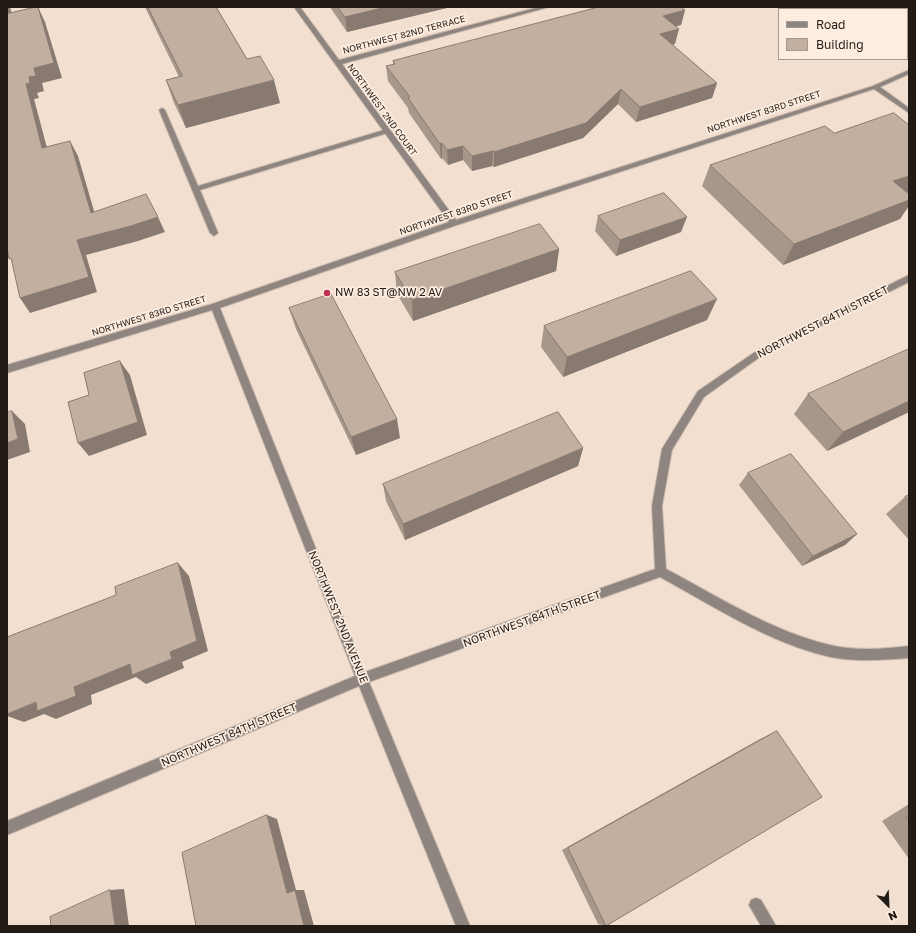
<!DOCTYPE html>
<html>
<head>
<meta charset="utf-8">
<style>
	body { margin:0 }
	#map { position:relative; width:916px; height:933px; overflow:hidden; background:#f2dfcf; font-family:"Golos Text",sans-serif }
	canvas { display:block }
	.frame { position:absolute; inset:0; border:8px solid #221b15; pointer-events:none }
	.legend { position:absolute; left:778px; top:8px; width:130px; height:52px; box-sizing:border-box; background:#fdede0; border:1px solid #a5998f; margin:0; padding:5px 7px; list-style:none; font-size:12px; color:#221b15 }
	.legend li { display:flex; align-items:center; gap:8px; height:20px }
	.legend b { width:20px; border:1px solid #a5998f }
	.north { position:absolute; left:868px; top:885px; width:40px; height:40px; -webkit-text-stroke:3px #fdede0; paint-order:stroke; rotate:156deg; font-size:11px; font-weight:700; line-height:16px; text-align:center; color:#221b15 }
	.north::after { content:''; display:block; margin:auto; width:14px; height:18px; background:#221b15; clip-path:polygon(50% 0,100% 100%,50% 72%,0 100%) }
</style>
</head>
<body>
<div id="map">
<canvas width="916" height="933"></canvas>
<div class="frame"></div>
<ul class="legend">
<li><b style="height:5px;background:#8e8580"></b>Road</li>
<li><b style="height:11px;background:#c2afa0"></b>Building</li>
</ul>
<div class="north">N</div>
</div>
<script>
const c = document.querySelector('canvas').getContext('2d');
c.lineJoin = 'round';
function strokePath(path, color, width, dash) {
  c.strokeStyle = color;
  c.lineWidth = width;
  c.lineCap = dash ? 'butt' : 'round';
  c.setLineDash(dash || []);
  c.stroke(path);
}
function paint(path, color) {
  c.fillStyle = color;
  c.fill(path, 'evenodd');
}
function label(font, color, halo, rows, align = 'center') {
  c.font = font + ' "Golos Text",sans-serif';
  c.lineWidth = 3.5;
  c.setLineDash([]);
  c.textBaseline = 'middle';
  c.strokeStyle = halo;
  c.fillStyle = color;
  for (const [text, x, y, turn = 0] of rows) {
    c.save();
    c.translate(x, y);
    c.rotate((+turn || 0) * Math.PI / 180);
    c.textAlign = isNaN(turn) ? turn : align;
    if (halo) c.strokeText(text, 0, 0);
    c.fillText(text, 0, 0);
    c.restore();
  }
}
const lane = new Path2D(`
	M162 108 165 110 198 186 384 130H387L391 132 200 190 218 233 214 236 210 233 159 110Z
	M756 898 761 900 776 926H761L749 905 751 900Z`);
const street = new Path2D(`
	M294 7H300L339 60 539 7H549L342 64 456 220 873 86 909 70V74L880 87 909 108V113L874 89 457 225 220 308 365 672 655 569 652 506 662 449 698 391 758 350 909 275V282L764 354 704 397 672 450 662 506 666 569C719 597 771 631 830 645 854 651 884 649 909 646V658C883 660 856 662 830 657 769 643 715 607 660 577L369 682 470 926H456L359 686 7 835V821L355 676 212 310 7 373V365L212 304 449 222Z`);
const wall = new Path2D(`
	M145 7H216L247 59 280 103 186 128 174 103 166 80 179 77Z
	M330 7H451L347 32Z
	M794 7H909V29H907V9H796Z
	M685 10 681 25 676 26 675 44 672 45 717 83 712 98 636 122 618 104 583 138 494 167 492 166 472 171 463 160 448 165 442 158 441 159 409 113 408 108 388 81 386 66 393 64V61Z
	M710 165 909 192 907 193 900 219 783 265 702 186Z
	M598 216 681 232 616 256 595 231Z
	M559 249 556 271 413 321 397 294 395 272Z
	M289 308 400 438 356 455 296 329Z
	M707 320 563 377 541 347 544 326Z
	M808 394 909 412 827 451 794 414Z
	M583 448 578 466 405 540 386 501 383 484Z
	M748 473 857 534 845 545 802 566 739 485Z
	M909 495V540L886 514 905 497Z
	M777 731 607 926 598 924 562 850 760 739Z
	M909 804V859L882 821Z`);
const shadedWall = new Path2D(`
	M7 7H10L16 28 8 13Z
	M38 7 45 22 62 78 42 83 44 91 37 93 39 98 34 99 51 163 42 148 26 84 34 68Z
	M386 7H451L347 32 345 17Z
	M685 10 681 25 660 30 663 16Z
	M907 17H909V29H907Z
	M679 29 675 44 656 49 660 34Z
	M274 80 280 103 186 128 178 105Z
	M717 83 712 98 636 122 640 107Z
	M621 89 618 104 583 138 494 167V152Z
	M70 141 78 156 99 228 91 213Z
	M442 143V158L441 159 440 144Z
	M463 146V160L448 165 447 150Z
	M493 151 492 166 472 171V156Z
	M909 176V192L880 203 893 181Z
	M909 200V206L900 219 783 265 794 244Z
	M158 217 165 232 138 241 86 255 97 292 30 313 20 298 77 240Z
	M687 217 681 232 616 256 620 240Z
	M559 249 556 271 413 321 412 300Z
	M717 299 707 320 563 377 567 357Z
	M120 361 130 375 147 435 89 456 78 443Z
	M909 401V412L827 451 843 432Z
	M12 411 25 424 30 452 7 460V443Z
	M397 419 400 438 356 455 351 437Z
	M583 448 578 466 405 540 403 524Z
	M857 534 845 545 802 566 813 556Z
	M178 563 189 576 208 651 182 662 184 668 146 684 136 677 91 695 92 704 56 719 44 714 24 722 7 716V714L130 664 170 652Z
	M267 815 277 819 296 890H304L314 926H304L287 893Z
	M124 889 129 926H115L110 890Z`);
const building = new Path2D(`
	M36 7H38L54 63 34 68 36 76 29 77 30 83 26 84 42 148 70 141 91 213 146 194 158 217 131 226 77 240 89 277 20 298 11 258 9 259 7 248V9L8 13Z
	M148 7H216L247 59 260 56 274 80 178 105 166 80 182 76Z
	M338 7H386L345 17Z
	M599 7H681L685 10 663 16 679 29 660 34 717 83 640 107 621 89 586 123 494 152 493 151 472 156 463 146 447 150 442 143 440 144 408 98 410 97 386 66 395 64 393 61Z
	M819 7H909V17H907V9H822Z
	M894 113 909 125V176L893 181 909 194V200L794 244 710 165 825 126 834 133Z
	M664 193 687 217 620 240 598 216Z
	M540 224 559 249 412 300 395 272Z
	M691 271 717 299 567 357 544 326Z
	M331 294 397 419 351 437 289 308Z
	M909 349V401L843 432 808 394Z
	M120 361 138 422 78 443 68 402 89 395 84 373Z
	M12 411 18 439 7 443V413Z
	M558 412 583 448 403 524 383 484Z
	M791 454 857 534 813 556 748 473Z
	M909 495V501L905 497Z
	M178 563 197 641 170 652 172 659 132 675 130 664 74 687 76 696 37 711 36 702 7 714V637L116 595 115 587Z
	M777 731 822 797 606 926 568 848Z
	M267 815 287 893 295 890 304 926H196L182 853Z
	M909 816V822L906 818Z
	M110 890 115 926H51L50 917Z`);
const markers = [
	[327,293,4,"#bf3056"]
];
const farStreetnames = [
	["NORTHWEST 82ND TERRACE",404,35,-15],
	["NORTHWEST 2ND COURT",382,110,54],
	["NORTHWEST 83RD STREET",764,112,-18],
	["NORTHWEST 83RD STREET",456,213,-19],
	["NORTHWEST 83RD STREET",149,316,-17]
];
const poiNames = [
	["NW 83 ST@NW 2 AV",335,293]
];
const streetNames = [
	["NORTHWEST 84TH STREET",823,322,-27],
	["NORTHWEST 2ND AVENUE",338,617,68],
	["NORTHWEST 84TH STREET",532,619,-20],
	["NORTHWEST 84TH STREET",229,735,-23]
];
strokePath(lane, '#cdbcae', 2);
strokePath(street, '#cdbcae', 2);
paint(lane, '#8e8580');
paint(street, '#8e8580');
paint(wall, '#a7968a');
paint(shadedWall, '#887a70');
paint(building, '#c2afa0');
strokePath(building, '#887a70', 1);
for (const [x, y, r, color] of markers) {
  const dot = new Path2D();
  dot.arc(x, y, r, 0, 2 * Math.PI);
  c.fillStyle = color;
  c.fill(dot);
  strokePath(dot, '#fdede0', 1.5);
}
label('9px', '#221b15', '#fdede0', farStreetnames);
label('11px', '#221b15', '#fdede0', poiNames, 'left');
label('11px', '#221b15', '#fdede0', streetNames);
</script>
</body>
</html>
